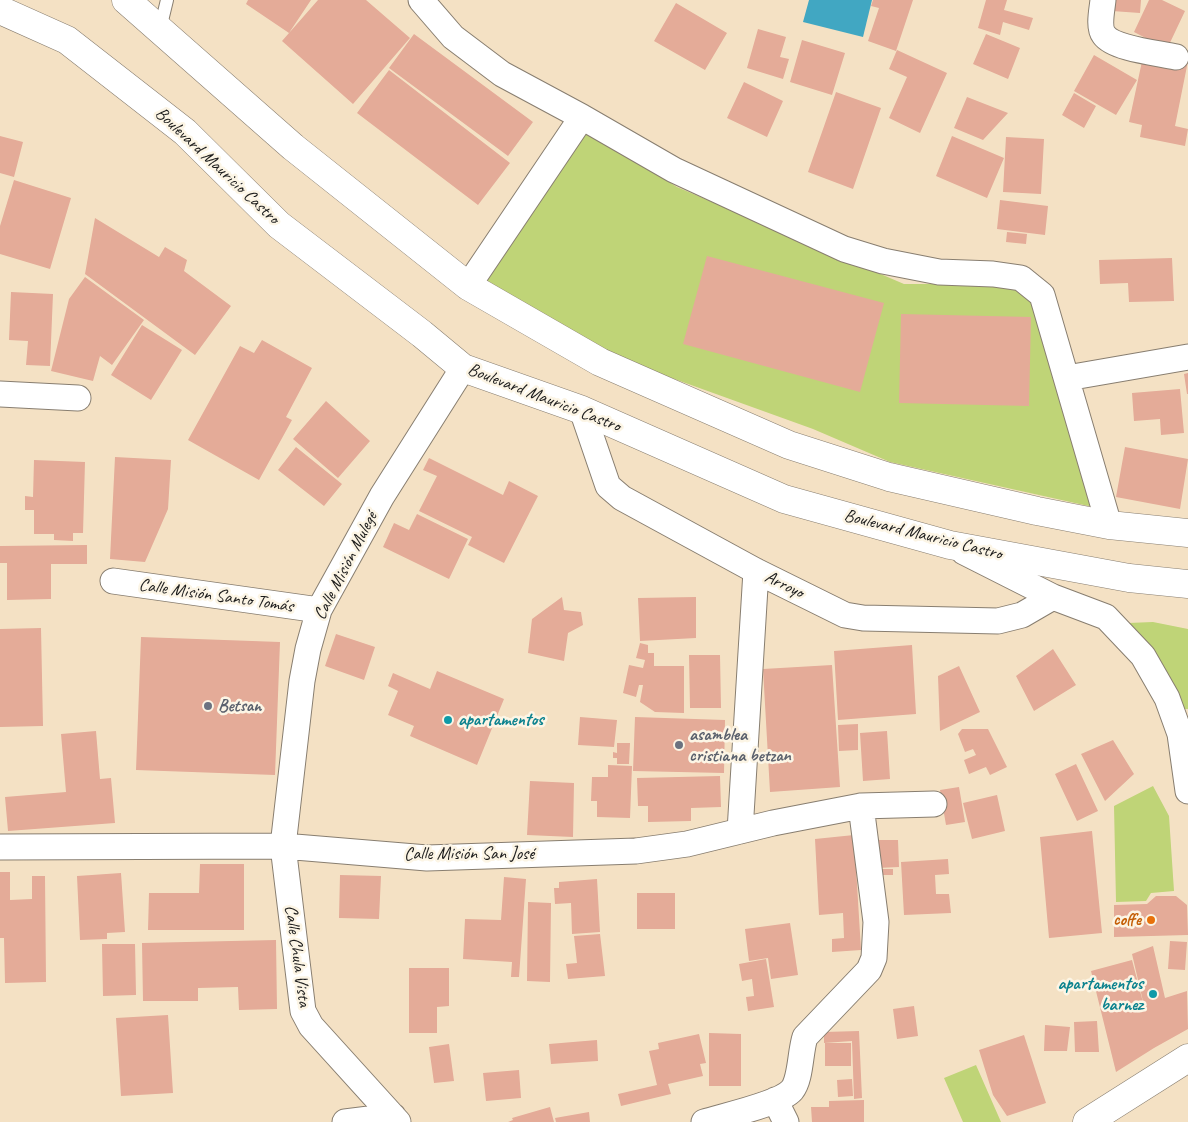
<!DOCTYPE html>
<html>
<head>
<meta charset="utf-8">
<style>
	body { margin:0 }
	canvas { display:block; background:#f4e1c4 }
</style>
</head>
<body>
<canvas width="1188" height="1122"></canvas>
<script>
const c = document.querySelector('canvas').getContext('2d');
c.lineJoin = 'round';
function paint(path, color) {
  c.fillStyle = color;
  c.fill(path, 'evenodd');
}
function strokePath(path, color, width, dash) {
  c.strokeStyle = color;
  c.lineWidth = width;
  c.lineCap = dash ? 'butt' : 'round';
  c.setLineDash(dash || []);
  c.stroke(path);
}
function label(font, color, halo, rows, align = 'center') {
  c.font = font + ' Caveat,sans-serif';
  c.lineWidth = 5;
  c.setLineDash([]);
  c.textBaseline = 'middle';
  c.strokeStyle = halo;
  c.fillStyle = color;
  for (const [text, x, y, turn = 0] of rows) {
    c.save();
    c.translate(x, y);
    c.rotate((+turn || 0) * Math.PI / 180);
    c.textAlign = isNaN(turn) ? turn : align;
    if (halo) c.strokeText(text, 0, 0);
    c.fillText(text, 0, 0);
    c.restore();
  }
}
const green = new Path2D(`
	M585 130 677 187 904 284H1017L1037 299 1093 507 890 462 813 429 630 363 477 286Z
	M1153 622 1188 629V709H1175L1128 623Z
	M1153 786 1169 816 1174 891 1151 893 1146 901 1116 902 1114 806Z
	M976 1065 1001 1122H963L944 1078Z`);
const water = new Path2D(`
	M809 0H872L863 37 803 22Z`);
const building = new Path2D(`
	M248 0H311L289 33 246 4Z
	M318 0H366L410 38 353 104 282 41Z
	M873 0H913L896 51 868 41 879 8 871 6Z
	M986 0H1007L1004 10 1033 18 1029 30 1003 22 1000 35 978 28Z
	M1112 0H1141L1140 13 1112 11Z
	M1149 0H1162L1185 11 1167 49 1134 32Z
	M676 3 727 33 705 70 654 41Z
	M758 29 786 37 780 57 789 59 783 79 747 68Z
	M414 34 533 122 508 156 389 68Z
	M986 34 1020 48 1008 79 973 64Z
	M802 40 845 53 832 95 790 82Z
	M897 50 947 73 920 133 889 118 907 77 889 69Z
	M1144 52 1188 61 1175 126 1188 129 1185 146 1140 137 1142 125 1129 122Z
	M1094 55 1137 80 1116 115 1074 91Z
	M389 70 510 163 478 205 357 113Z
	M744 82 783 101 767 137 727 118Z
	M836 92 881 108 853 189 808 172Z
	M1074 93 1096 106 1084 128 1062 115Z
	M967 97 1008 113 983 140 954 128Z
	M0 136 23 142 14 177 0 173Z
	M952 136 1004 158 987 198 936 176Z
	M1006 137 1044 139 1041 194 1003 192Z
	M14 180 71 198 50 269 0 254V226Z
	M1000 200 1048 206 1045 235 997 229Z
	M95 218 159 257 165 247 187 260 184 271 231 306 195 355 85 274Z
	M1007 232 1027 234 1026 244 1006 242Z
	M707 256 884 303 860 392 683 344Z
	M1172 258 1174 301 1129 302 1128 283 1100 284 1099 260Z
	M85 277 144 320 112 365 100 356 93 381 51 371 69 299Z
	M11 292 53 294 50 366 26 365 28 341 9 340Z
	M901 314 1031 317 1029 406 899 403Z
	M142 325 182 350 151 400 111 375Z
	M262 340 312 368 286 417 292 420 259 480 188 440 240 346 254 353Z
	M1188 373V394H1187L1184 374Z
	M1180 389 1184 433 1161 435 1160 419 1134 421 1132 393Z
	M326 401 370 441 338 478 293 439Z
	M296 447 342 484 324 506 278 470Z
	M1125 447 1188 459 1180 509 1116 497Z
	M115 457 171 460 168 509 145 562 110 559Z
	M429 458 503 495 509 481 538 496 504 563 468 545 472 537 419 511 437 476 423 470Z
	M34 460 85 462 83 533H73V541L54 540V534H34V510H25V496L33 497Z
	M417 514 468 539 449 579 383 547 394 523 409 530Z
	M87 545V564H51V599L7 600V563H0V546Z
	M562 597 564 610 581 612 583 625 568 633 564 661 528 653 532 619Z
	M696 597V638L640 641 638 598Z
	M41 628 43 726 0 727V629Z
	M336 634 375 647 364 680 325 666Z
	M141 637 280 642 275 775 136 770Z
	M640 643 648 645V653H654V666H684V713L655 712 640 702 643 685H639L636 697 623 693 629 665 643 668 645 660 636 658Z
	M912 645 916 714 838 720 834 651Z
	M1053 649 1076 685 1034 711 1016 676Z
	M689 655H720L721 708H690Z
	M832 665 840 787 770 792 763 669Z
	M959 666 980 712 940 731 938 676Z
	M437 671 504 699 477 765 410 736 414 726 388 715 398 691 388 686 393 673 430 689Z
	M580 717 617 720 614 747 578 745Z
	M635 717 725 720 724 773 633 771Z
	M858 724V750L839 751 838 725Z
	M962 729H988L1007 767 990 775 986 767 969 774 964 760 976 755 973 749 965 752 958 734Z
	M96 731 100 779 111 778 115 823 8 831 5 797 66 792 61 734Z
	M887 731 890 779 863 781 860 733Z
	M1113 740 1134 774 1105 801 1081 754Z
	M617 743H630L629 764H617V758H613V752L617 753Z
	M1076 764 1098 811 1077 821 1055 774Z
	M608 765 632 766 630 818 597 817V801H591L592 777H608Z
	M720 776 721 807 691 808V821L648 822V806H638L637 778Z
	M530 781 574 783 573 837 527 835Z
	M959 787 965 822 946 825 940 790Z
	M997 795 1005 831 972 839 963 803Z
	M1092 831 1102 933 1049 938 1040 837Z
	M854 835 861 950 832 952V939L844 938 843 913 819 915 815 839Z
	M876 840H898L899 867 877 868Z
	M948 859 949 874 935 875 936 894H949L951 913 904 915 901 862Z
	M200 864H244V930H148L149 893H199Z
	M880 869H893V875H880Z
	M0 872H10V900L32 899V876H45L46 982 5 983 4 938H0Z
	M121 873 125 932 107 933V939L80 940 77 876Z
	M340 875 381 876 379 919 339 918Z
	M504 877 526 879 519 977H511L512 962 463 959 465 919 501 920Z
	M597 879 600 932 572 934 571 903 555 904 554 888H559V882Z
	M637 893H675V929H637Z
	M1156 896H1176L1187 905 1188 935 1114 937V905L1147 904Z
	M528 902 551 903 550 982 527 981Z
	M790 923 798 975 771 979 768 958 749 961 745 929Z
	M600 934 605 976 568 979 566 964 577 963 574 936Z
	M276 940 277 1009 239 1010 238 987 198 988V1001H143L142 943Z
	M1170 941 1187 942 1185 970 1168 969Z
	M102 944H135L136 995 103 996Z
	M1153 946 1165 998 1187 991 1188 1029 1154 1048 1116 1072 1091 971 1132 960 1145 1010 1132 954Z
	M766 959 774 1007 748 1011 746 997 754 996 752 979 742 981 739 964Z
	M409 968H449V1006L437 1007V1033H409Z
	M914 1006 918 1036 897 1039 893 1009Z
	M168 1015 173 1093 121 1096 116 1018Z
	M1097 1021 1099 1052H1075L1074 1022Z
	M1045 1025 1070 1027 1067 1051H1044Z
	M859 1031 862 1098 854 1099 852 1041 824 1043V1032Z
	M709 1033 741 1034V1086H709Z
	M699 1034 706 1063 700 1064 703 1076 668 1084 671 1094 621 1106 618 1094 657 1085 649 1051 659 1049 658 1043Z
	M1024 1035 1046 1103 1007 1116 993 1095 979 1050Z
	M597 1040 598 1061 551 1064 549 1044Z
	M825 1043H851V1066H825Z
	M449 1044 454 1081 434 1083 429 1047Z
	M519 1070 521 1098 486 1101 483 1073Z
	M852 1079 853 1096 838 1097 837 1080Z
	M864 1100V1122H812L811 1107H829V1101Z
	M550 1107 554 1122H508L513 1120 512 1118Z
	M589 1112 590 1122H556L555 1118Z`);
const lane = new Path2D(`
	M160 29 167 0`);
const street = new Path2D(`
	M421 0 453 37 502 74 582 117 674 170 844 249 883 261 939 272 993 274 1021 278 1042 295 1109 525
	M1103 0C1102 10 1098 27 1104 35 1114 49 1159 53 1176 57
	M468 286 582 117
	M1067 378 1188 357
	M0 394 78 398
	M582 410 608 486 622 498 756 571 845 615 863 618 998 621 1022 615 1053 597
	M964 552 1053 597 1106 617 1143 656 1167 698 1180 734 1188 791
	M113 581 319 610
	M740 831 756 571
	M0 847 283 846 427 858 636 851 687 844 773 823 861 806 934 804
	M775 1100 786 1122
	M345 1122 393 1116
	M398 1122 311 1026 303 1011 283 846 302 681 308 649 319 610 382 496 463 368
	M704 1122C723 1116 780 1104 792 1090 801 1079 800 1052 805 1037L869 970 874 958 876 922 861 806`);
const secondary = new Path2D(`
	M1087 1122 1188 1058`);
const primary = new Path2D(`
	M126 0 293 147 468 286 600 362 789 445 889 477 1037 511 1109 525 1188 533
	M0 10 67 40 185 132 279 225 422 334 463 368 582 410 784 499 950 545 1129 578 1188 584`);
const markers = [
	[208,706,5,"#6b7280"],
	[448,720,5,"#0f9aa8"],
	[679,745,5,"#6b7280"],
	[1151,920,5,"#e8710a"],
	[1153,994,5,"#0f9aa8"]
];
const streetNames = [
	["Boulevard Mauricio Castro",217,166,43],
	["Boulevard Mauricio Castro",544,398,21],
	["Boulevard Mauricio Castro",923,535,14],
	["Calle Misión Mulegé",346,566,-63],
	["Arroyo",784,585,26],
	["Calle Misión Santo Tomás",216,596,8],
	["Calle Misión San José",469,854],
	["Calle Chula Vista",297,956,82]
];
const worshipNames = [
	["Betsan",218,706],
	["asamblea",689,735],
	["cristiana betzan",689,756]
];
const cultureNames = [
	["apartamentos",458,720],
	["apartamentos",1143,984,"right"],
	["barnez",1143,1005,"right"]
];
const foodNames = [
	["coffe",1141,920]
];
paint(green, '#bfd477');
paint(water, '#41a7c2');
paint(building, '#e4ab98');
strokePath(lane, '#887e70', 14);
strokePath(street, '#887e70', 27);
strokePath(secondary, '#887e70', 29);
strokePath(primary, '#887e70', 29);
strokePath(lane, '#fff', 12);
strokePath(street, '#fff', 25);
strokePath(secondary, '#fff', 28);
strokePath(primary, '#fff', 28);
for (const [x, y, r, color] of markers) {
  const dot = new Path2D();
  dot.arc(x, y, r, 0, 2 * Math.PI);
  c.fillStyle = color;
  c.fill(dot);
  strokePath(dot, '#fcf5e5', 2);
}
label('18px', '#1c1c1c', '#fcf5e5', streetNames);
label('bold 18px', '#5b616d', '#fcf5e5', worshipNames, 'left');
label('bold 18px', '#0d838f', '#fcf5e5', cultureNames, 'left');
label('bold 18px', '#c56008', '#fcf5e5', foodNames, 'right');
</script>
</body>
</html>
